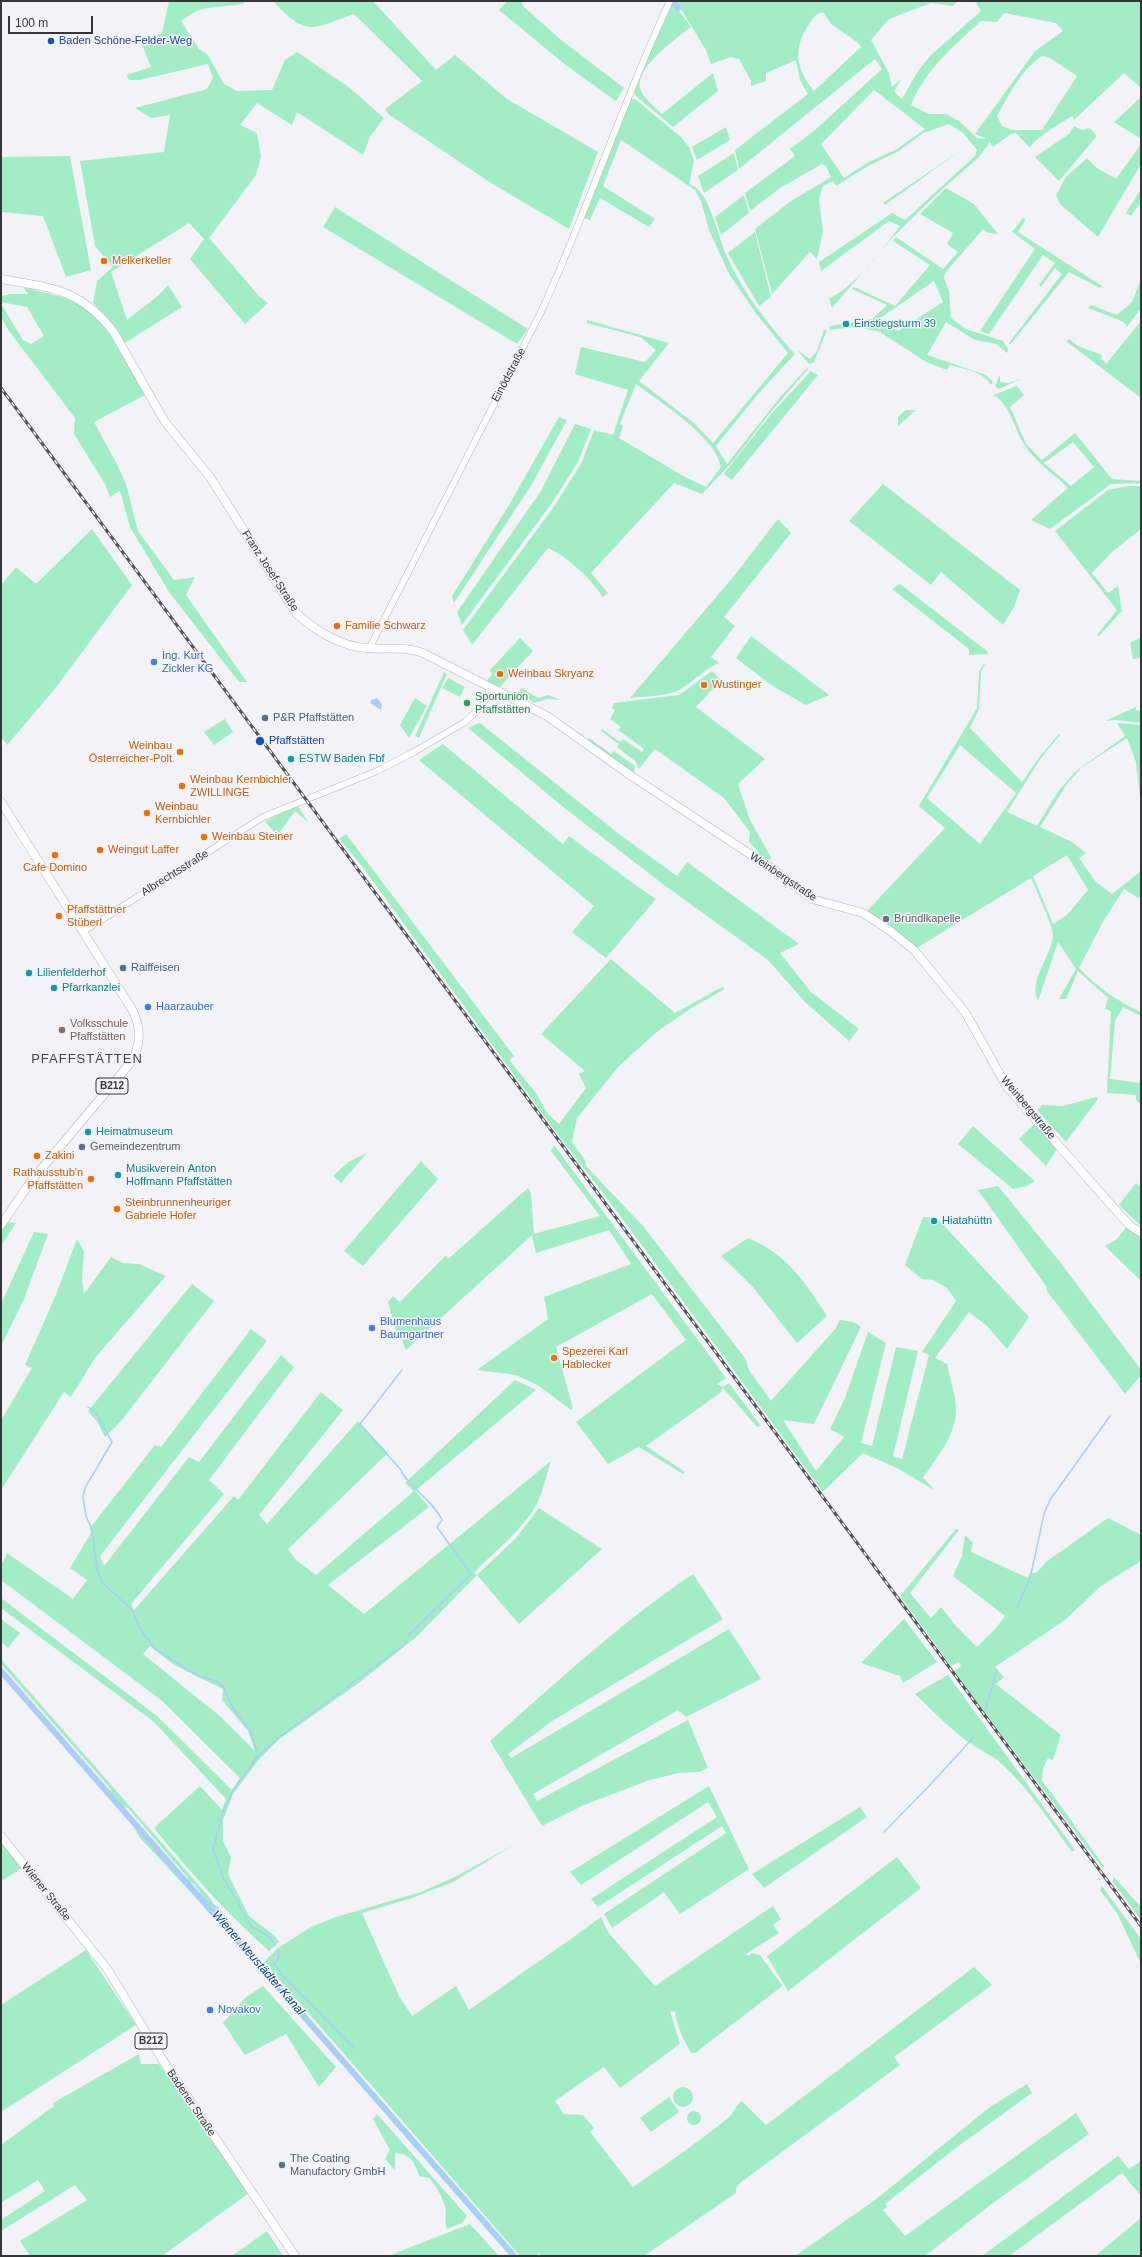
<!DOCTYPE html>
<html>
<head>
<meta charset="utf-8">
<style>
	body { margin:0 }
	#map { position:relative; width:1142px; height:2257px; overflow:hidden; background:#f2f2f7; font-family:Arial,sans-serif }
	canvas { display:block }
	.frame { position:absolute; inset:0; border:2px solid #363638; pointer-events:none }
	.scale { position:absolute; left:8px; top:16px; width:85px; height:18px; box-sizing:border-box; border:2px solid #363638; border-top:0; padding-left:5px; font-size:12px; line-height:14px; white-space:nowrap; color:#363638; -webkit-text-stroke:3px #f2f2f7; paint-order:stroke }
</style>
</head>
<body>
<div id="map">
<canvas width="1142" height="2257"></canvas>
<div class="frame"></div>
<div class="scale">100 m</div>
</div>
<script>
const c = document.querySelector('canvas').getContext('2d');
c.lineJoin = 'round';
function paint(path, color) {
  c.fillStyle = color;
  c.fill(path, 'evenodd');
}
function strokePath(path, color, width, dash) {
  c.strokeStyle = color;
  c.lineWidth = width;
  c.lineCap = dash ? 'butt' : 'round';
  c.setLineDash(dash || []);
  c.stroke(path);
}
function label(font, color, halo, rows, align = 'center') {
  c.font = font + ' Arial,sans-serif';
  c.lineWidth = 3;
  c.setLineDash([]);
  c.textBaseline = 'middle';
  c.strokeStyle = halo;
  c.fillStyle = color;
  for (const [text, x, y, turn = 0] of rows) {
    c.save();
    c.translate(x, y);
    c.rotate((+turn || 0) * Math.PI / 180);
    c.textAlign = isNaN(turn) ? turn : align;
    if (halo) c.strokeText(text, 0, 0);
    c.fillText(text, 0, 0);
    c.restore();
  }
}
const green = new Path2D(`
	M169 1H243L244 4 208 8 196 11 181 21 199 49 207 54 224 84 237 91 272 90 285 60 297 52 350 88 384 118 370 137 363 155 297 112 292 125 257 103 240 125 257 133 261 157 256 175 209 238 259 296 268 303 245 324 190 259 204 239 189 223 111 272 127 320 159 295 168 285 182 307 125 343 109 319 93 303 97 281 113 267 95 246 80 161 164 152 170 115 151 118 135 108 207 89 213 78 208 64 140 80H129L126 75 151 67 141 42 162 33Z
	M273 1H373L436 70 455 55 507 99 598 152 569 229 491 183 388 114 385 109 422 81 354 14C312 29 307 38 273 1Z
	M507 1H521L524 7 560 39 624 88 616 101 567 66 499 10Z
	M676 1H958L953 6 931 3 889 19 871 40 889 73 892 87 901 79 894 92 902 99 918 71 931 55 981 11 975 1H1141V88L1124 73 1074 120 1072 116C1063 122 1033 139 1030 148L1016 133 1011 134 993 147 990 142 978 158 937 194 894 236 832 308 829 299C858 283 880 253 900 226L889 221 821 271 819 262 892 213 905 220 975 156 977 150 963 133 949 124 923 133 899 151 868 166 836 186 833 181 823 186 819 199 823 232 817 259 810 252 772 294 755 229 791 201 831 177 826 166 822 164 780 188 750 211 745 193 795 156 790 149 815 130 882 69 875 59 739 169 735 150 808 94 800 80 796 60 766 73V81L751 86V81L739 59 731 57 711 64 706 50ZM823 12 831 24 857 42 861 47 814 91C797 70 792 50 808 26 812 19 815 14 823 12ZM1004 13 1056 23 1063 31 1035 51 975 134 987 139 977 138 959 121 946 114H929L911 105C925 70 954 46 981 21L997 22ZM1042 56 1050 58 1077 76 1042 130H1012L1002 126 997 116C1009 95 1021 70 1042 56ZM874 90 925 129 897 149 867 163 844 178 821 144Z
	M673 3 691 27C676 39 632 69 641 91 645 99 656 108 662 114L713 73 718 91 673 127 636 96 633 89Z
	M1141 97V139L1114 122Z
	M635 99 681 137 689 147 694 161 689 184C707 188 716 228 722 244 737 285 766 322 795 354L758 394 716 446 727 464 782 395 808 367V369L770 413 734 460 704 492 702 494 674 483 591 573 608 593 603 597C590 578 569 558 548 548L472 645 463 630 553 508 581 464 594 430 613 435 628 390 575 374 581 347 645 362 656 350 640 337 587 323V320L669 343 639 381 694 423 713 443 788 353 755 312 729 274 709 230 701 201 695 190 621 140 603 186 655 219 649 227 600 198 590 220 584 218 631 100ZM636 384C660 402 716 437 721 467L706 487 685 477 619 438 623 426 620 424Z
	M1074 126 1082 130 1090 128 1097 136 1059 181 1035 157 1069 134Z
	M726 127 730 140 697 160 692 147Z
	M1141 144V164L1098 237 1060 204 1056 195 1066 177 1087 158 1097 168 1116 179Z
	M960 151 885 205 883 203Z
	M734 153 738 170 704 193 698 176Z
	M70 156 91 270 66 277 43 216 1 212V157Z
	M946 188 974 204 998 234 988 233 983 229 945 273 944 278 949 291 951 318 966 329 1003 341 1008 349 1007 353 996 344 975 340 946 322 927 355 986 375 993 382 991 385C985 372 963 369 950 365L947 370 926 362 880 332 856 327 829 330 830 326 872 319 887 305 852 289 854 287 895 306 930 265 893 241 896 237 943 269 958 252 947 244 953 233 920 214ZM934 281 943 302 898 331 879 319Z
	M1141 189V202L1131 216 1126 213Z
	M744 195 749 213 721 235 715 217Z
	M335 207 528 329 517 344 323 227Z
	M1023 218 1026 219 1018 232 1102 286 1100 288 1069 272 1010 345 1009 343 1062 274 1055 268 1041 287 1039 285 1055 263 1043 255 989 334 980 331 1035 249 1012 232Z
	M755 232 771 297 759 306 728 253Z
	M1141 279V308L1127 327 1124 322 1088 308 1091 305 1117 315 1132 302Z
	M23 287C40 292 61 295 76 303 109 319 127 365 145 395L94 422 117 464 126 484 138 531 174 580 195 577 186 595 247 682H239L169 592 130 527 120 491 110 497 105 484 74 434 75 418 9 331 1 317V307H3L23 340 31 344 44 336 27 307 1 302V296L10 294H28Z
	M1141 321V398L1066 341 1069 339 1078 346 1102 355 1101 358 1106 364Z
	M824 330H827L814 362 809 364 797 350 810 359 817 351Z
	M811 371 818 375 732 480 724 474 726 471 771 414Z
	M1000 375V382L1008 383 1021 379 999 389 995 386Z
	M1017 386 1024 395 1010 407 1026 444 1042 460 1075 433 1112 479 1141 481V483L1111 484 1050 529 1031 520 1068 488C1054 474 1034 461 1024 444 1014 429 1010 403 993 395ZM1073 442 1094 467 1071 486 1044 463Z
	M906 410H916L898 426V417Z
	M559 417 567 420 532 484 454 603 452 596 509 505Z
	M575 424 591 429 578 462 554 500 462 625 457 612 541 491Z
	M883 484 1020 590 1014 607 1003 625 941 572 931 585 849 521Z
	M1128 486H1141V529L1112 552 1092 573 1108 593 1118 586 1122 611 1099 636 1097 635 1117 610 1055 531 1108 490Z
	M778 519 791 533 724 617 735 626 711 657 719 663C705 669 694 681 681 689 667 697 645 696 630 698L734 576Z
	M92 529 132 585 54 690 7 745 1 737V585L16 567 36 584Z
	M900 584 988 652 987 654 969 655V649L892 589Z
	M751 636 829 695 806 705 771 685 736 658Z
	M1141 637V658L1133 659 1130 643Z
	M520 638 533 651 500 687 487 681 492 674 490 670Z
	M984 663 985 664 981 672 979 709 970 728 1022 782 1040 756 1059 734 1060 735 1041 758 1007 812 1037 826 1057 793 1075 772 1125 736 1117 723 1141 725V807L1136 762 1127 738 1081 768 1067 784 1040 827 1072 842 1086 853 1079 858 1096 882 1112 894 1141 871V895L1138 898 1124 889 1104 920 1079 968C1097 987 1117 1001 1141 1012V1016L1123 1007 1115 1021 1110 1079 1141 1083V1105L1136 1100V1095L1107 1093 1111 1011 1105 1009 1108 998 1078 971 1066 999H1059L1076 969 1058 942 1038 1001C1028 981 1051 957 1053 936 1053 925 1036 890 1031 878L915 949 898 933 867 911 945 828 919 806 977 708 979 672ZM960 745 1016 793 980 844 927 798ZM1067 855 1088 890 1067 915 1053 924 1033 876Z
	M712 671 721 680 696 707 765 759 738 784 750 820 771 857 769 865 757 856 758 851 749 842 750 832 724 798 655 749 639 769 635 761 617 747 619 744 601 731 602 729 620 742 623 739 642 752 644 749 618 730 621 727 610 719 615 710 612 708 614 703 679 695Z
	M444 672 447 674 419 738 415 736Z
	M448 678 465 687 460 697 442 688Z
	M522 688 538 698 548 695 561 700 547 699 534 703 518 692Z
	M415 698 427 706 409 738 400 725Z
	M1136 707V710L1141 711V723L1116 720 1105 721Z
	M225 719 233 732 214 745 204 732Z
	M480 723 619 834 677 876 687 862 799 944 780 953 811 992 859 1029 849 1041 805 1002 768 960 664 885 567 810 468 728Z
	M589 738 611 754 614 751 635 766 634 772 588 742Z
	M443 744 563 844 569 836 634 884 656 899 606 958 572 932 594 906 419 760Z
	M298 806 308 822 295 811 277 836 265 821Z
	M346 834 514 1056 509 1060 536 1093 548 1114 559 1124 586 1088 579 1074 585 1071 541 1034 611 959 675 1013 722 987 725 989 693 1007 658 1031 619 1066 577 1118 572 1142 585 1160 586 1166 643 1226 745 1358 749 1370 771 1401 835 1329 840 1320 854 1322 861 1327 814 1424 783 1420 816 1471 844 1437 830 1429 845 1398 868 1332 886 1343 861 1443 872 1446 896 1347 918 1351 893 1456 902 1459 929 1355 922 1352 956 1301 947 1288 933 1280 922 1279 905 1265 923 1217 937 1218 1029 1317 1007 1349 987 1326 969 1312 935 1358 947 1364C950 1379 956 1395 956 1410 956 1436 936 1458 923 1478L933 1488 932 1489 899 1469 863 1453 823 1492 616 1210 558 1135 361 865 339 839Z
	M1096 1097 1098 1099 1066 1142 1037 1110 1042 1105 1063 1106Z
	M1034 1124 1057 1149 1046 1166 1019 1139Z
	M973 1126 1030 1177 1035 1181 1027 1186 1013 1189 958 1144Z
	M554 1145 726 1378 717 1384 723 1387 729 1383 761 1426 757 1427 723 1388 720 1393 646 1446 685 1472 683 1474 639 1447 608 1464 576 1422 686 1340 652 1294 556 1347 573 1408 571 1410 539 1386 516 1375 477 1370 548 1319 544 1297 631 1264 609 1230 536 1253 532 1235 406 1350 400 1335H397L388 1302 393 1296 400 1302 446 1255 448 1259 528 1188 531 1193 534 1234 600 1216 551 1151Z
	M367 1153 341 1183 333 1176 348 1162Z
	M421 1161 438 1179 363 1266 344 1251Z
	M1136 1183 1141 1187V1226L1119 1205Z
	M998 1186 1060 1262 1141 1370V1375L1125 1394 1047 1291 1046 1286 978 1190Z
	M7 1222 16 1223 1 1246V1231Z
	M1128 1225 1141 1237V1281L1105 1246 1116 1240Z
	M34 1232 48 1234 24 1299 1 1346V1304Z
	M748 1238C787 1254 805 1282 827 1316L797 1343 752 1286 721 1256Z
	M77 1239 84 1251 82 1279 84 1294 111 1257 123 1263 139 1264 166 1276 95 1358 71 1397 64 1392 1 1490V1420L32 1368 25 1365 55 1297Z
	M192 1284 214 1301 121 1421 105 1437 98 1423 88 1411Z
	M251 1329 267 1341 100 1556 104 1566 189 1457 199 1462 281 1355 294 1367 209 1480 224 1494 131 1604 134 1610 234 1496 238 1500 321 1392 343 1410 259 1515 267 1524 358 1421 388 1453 288 1549 296 1560 316 1575 414 1491 405 1483 515 1380 536 1390 415 1491 429 1507 328 1585 364 1614 551 1461C546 1476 543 1494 535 1507 519 1534 494 1551 474 1573L477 1575 516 1538 539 1508 602 1549 519 1624 477 1575 415 1638 360 1682 278 1740 257 1762 233 1794 223 1820V1841L231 1857 228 1874 249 1916 275 1936 279 1942 269 1951C227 1914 190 1872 154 1828L200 1786 222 1810 226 1799 154 1722 1 1608V1598L157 1716 232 1790 240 1778 161 1700 1 1580V1566L7 1553 73 1599 87 1580 70 1568 91 1533 90 1528 155 1445 161 1447ZM150 1646 174 1665 223 1689 222 1700 248 1731 255 1751 221 1717 143 1654Z
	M1108 1518 1141 1535V1561L1101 1586 1065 1620 995 1667 1004 1677 996 1684 1061 1735 1053 1760 1048 1758 1043 1769 1042 1780 1104 1866 1103 1869 954 1671 961 1666 959 1662 951 1666 900 1596 956 1529 959 1530 910 1593 931 1618 941 1607 956 1626 977 1647 996 1628 1005 1616 953 1576 962 1556 965 1535 973 1543 971 1552 1028 1578 1030 1573H1036L1046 1562Z
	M693 1574 723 1619 552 1721 508 1754 511 1758 729 1629 761 1679 686 1717 678 1710 533 1794 537 1801 688 1720 708 1768 699 1772 678 1773 647 1781 584 1805 542 1826 490 1741C556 1683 620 1623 693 1574Z
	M1 1619 20 1633 8 1648 1 1641Z
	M904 1619 937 1662 903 1683 900 1676 861 1663Z
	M1 1659 210 1898 226 1925 208 1904 194 1884 189 1882 188 1878 128 1808C118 1805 113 1798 110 1788L1 1664Z
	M948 1675 1075 1850 1072 1852C1050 1822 1030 1790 1003 1765 993 1755 979 1750 967 1741 948 1727 932 1710 915 1694Z
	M709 1786 749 1869 680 1914 664 1892 612 1928 604 1914 726 1833 722 1826 598 1907 591 1899 717 1817 708 1802 581 1885 570 1872Z
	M860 1807 867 1817 764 1888 752 1874Z
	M133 1826 200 1902 140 1838Z
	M1 1840 22 1868 1 1881Z
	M515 1844 453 1882 412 1898 362 1913 399 1996 412 2016 456 1986 469 2010 568 1941 601 1917 608 1932 655 1986 773 1906 781 1919 773 1925 779 1933 746 1954 748 1956 752 1953 760 1955 782 1985 781 1987 695 2053H691L681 2034 675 2015 676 2012 670 2011 680 2044 620 2088 604 2067 555 2101 564 2114 583 2115 594 2128 590 2132 633 2187C665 2165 697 2143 727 2119 734 2114 733 2108 742 2101L766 2125 974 1967 992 1985 894 2057 900 2065 740 2183 736 2188V2193L644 2256H540V2253L536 2256H520L264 1962 278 1948 311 1927 336 1917 421 1892 455 1877Z
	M897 1857 921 1888 788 1991 767 1956Z
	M1114 1877 1141 1907V1920L1112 1881Z
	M1102 1886 1141 1939V1964L1117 1913 1100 1890Z
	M86 1950 136 2025 1 2112V2005Z
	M263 1986 336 2067 319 2087 286 2034 245 2055 223 2023 245 1998Z
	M139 2054 141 2064H159L249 2193 162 2256H30L20 2241 87 2200 75 2185 1 2231V2220L45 2191 38 2180 1 2203V2145L54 2106 53 2103Z
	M1027 2084 1032 2093 953 2150 885 2204 887 2207 883 2210 905 2236 1076 2113 1089 2134 993 2203 925 2256H795L875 2200 990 2107Z
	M673 2097a10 10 0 1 1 20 0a10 10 0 1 1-20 0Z
	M669 2097 679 2112 651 2132 640 2118Z
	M687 2118a7 7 0 1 1 14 0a7 7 0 1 1-14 0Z
	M377 2114 467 2216 462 2223 447 2229C444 2221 447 2214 445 2206 442 2196 436 2186 429 2178L419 2176C415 2162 410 2154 395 2153V2170L385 2159 390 2150 373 2119Z
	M1118 2156 1129 2169 1141 2161V2196L1122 2173 1009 2256H982Z
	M1141 2218V2256H1095Z
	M470 2224 499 2256H388Z
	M267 2231 283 2256H232Z`);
const water = new Path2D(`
	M377 698 382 704 381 710 370 703 371 700Z`);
const stream = new Path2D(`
	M402 1370 360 1424 401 1470C406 1485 434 1501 442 1520L437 1527 471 1574 408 1636
	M88 1407 96 1413 112 1442 85 1488 83 1497 86 1516 92 1530 97 1569 102 1582 132 1610 141 1630 155 1649 198 1676 213 1680 222 1685 234 1710 250 1730 257 1751
	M1031 1574 1044 1514 1050 1500 1110 1416
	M1017 1607 1030 1578
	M985 1711 997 1670
	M884 1832 929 1786 973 1738
	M200 1898C217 1904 228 1917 232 1935
	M275 1945 270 1937 251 1926 223 1877 213 1849 223 1812 232 1792 257 1757 281 1736 400 1648 407 1641
	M278 1951 279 1958 274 1963 281 1974 354 2048`);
const canal = new Path2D(`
	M673 1 678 8
	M1 1671 514 2256`);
const minor = new Path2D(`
	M369 649 541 312C588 210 622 103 670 1
	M84 931 263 817 377 771 414 752 465 722 482 706 491 688`);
const major = new Path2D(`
	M1 279C52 288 78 288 113 331L165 422 210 477 296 613C314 630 342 647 367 648 386 650 404 646 423 653L547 716 633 777 774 870 812 899 863 913 889 930 914 950 965 1012 1007 1087 1129 1225 1141 1233
	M1 802 133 1011C141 1029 141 1044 132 1061L32 1180 1 1225
	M1 1836 108 1970 162 2059 295 2256`);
const rail = new Path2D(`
	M1 388 1141 1926`);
const markers = [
	[51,41,4,"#1a4fb4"],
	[104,261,4,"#e8710a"],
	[846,324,4,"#0f9aa8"],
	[337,626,4,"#e8710a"],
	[154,662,4,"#3f7fe0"],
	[500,674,4,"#e8710a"],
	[704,685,4,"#e8710a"],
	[467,703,4,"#2e9e5b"],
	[265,718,4,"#5c6f8a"],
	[260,741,5,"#1a4fb4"],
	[180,752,4,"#e8710a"],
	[291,759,4,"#0f9aa8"],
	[182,786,4,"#e8710a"],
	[147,813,4,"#e8710a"],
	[204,837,4,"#e8710a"],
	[100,850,4,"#e8710a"],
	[55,855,4,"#e8710a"],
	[59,916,4,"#e8710a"],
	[886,919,4,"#6b7280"],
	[123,968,4,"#5c6f8a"],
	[29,973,4,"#0f9aa8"],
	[54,988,4,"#0f9aa8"],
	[148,1007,4,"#3f7fe0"],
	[62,1030,4,"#8d6e63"],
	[88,1132,4,"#0f9aa8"],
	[82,1147,4,"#5c6f8a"],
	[37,1156,4,"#e8710a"],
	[118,1175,4,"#0f9aa8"],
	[91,1179,4,"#e8710a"],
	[117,1209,4,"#e8710a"],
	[934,1221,4,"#0f9aa8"],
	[372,1328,4,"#3f7fe0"],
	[554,1358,4,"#e8710a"],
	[210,2010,4,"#3f7fe0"],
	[282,2165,4,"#5c6f8a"]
];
const shields = [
	[112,1086,32],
	[151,2041,32]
];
const shieldNames = [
	["B212",112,1086],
	["B212",151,2041]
];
const transitNames = [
	["Baden Schöne-Felder-Weg",59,41],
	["Pfaffstätten",269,741]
];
const foodNames = [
	["Melkerkeller",112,261],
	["Familie Schwarz",345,626],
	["Weinbau Skryanz",508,674],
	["Wustinger",712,685],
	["Weinbau",172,746,"right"],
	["Österreicher-Polt",172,759,"right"],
	["Weinbau Kernbichler",190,780],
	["ZWILLINGE",190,793],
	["Weinbau",155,807],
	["Kernbichler",155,820],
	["Weinbau Steiner",212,837],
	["Weingut Laffer",108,850],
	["Cafe Domino",55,868,"center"],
	["Pfaffstättner",67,910],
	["Stüberl",67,923],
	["Zakini",45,1156],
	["Rathausstub'n",83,1173,"right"],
	["Pfaffstätten",83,1186,"right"],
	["Steinbrunnenheuriger",125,1203],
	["Gabriele Hofer",125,1216],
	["Spezerei Karl",562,1352],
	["Hablecker",562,1365]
];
const cultureNames = [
	["Einstiegsturm 39",854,324],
	["ESTW Baden Fbf",299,759],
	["Lilienfelderhof",37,973],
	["Pfarrkanzlei",62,988],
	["Heimatmuseum",96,1132],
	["Musikverein Anton",126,1169],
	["Hoffmann Pfaffstätten",126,1182],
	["Hiatahüttn",942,1221]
];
const streetNames = [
	["Einödstraße",509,375,-62],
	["Franz Josef-Straße",270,571,57],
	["Albrechtsstraße",175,873,-32],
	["Weinbergstraße",783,877,34],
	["Weinbergstraße",1028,1108,50],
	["Wiener Straße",46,1892,51],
	["Badener Straße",191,2103,56]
];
const shopNames = [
	["Ing. Kurt",162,656],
	["Zickler KG",162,669],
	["Haarzauber",156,1007],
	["Blumenhaus",380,1322],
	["Baumgartner",380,1335],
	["Novakov",218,2010]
];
const leisureNames = [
	["Sportunion",475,697],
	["Pfaffstätten",475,710]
];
const serviceNames = [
	["P&R Pfaffstätten",273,718],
	["Raiffeisen",131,968],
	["Gemeindezentrum",90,1147],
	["The Coating",290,2159],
	["Manufactory GmbH",290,2172]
];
const worshipNames = [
	["Bründlkapelle",894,919]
];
const educationNames = [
	["Volksschule",70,1024],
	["Pfaffstätten",70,1037]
];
const waterNames = [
	["Wiener Neustädter Kanal",258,1963,49]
];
const quarterNames = [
	["PFAFFSTÄTTEN",87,1059]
];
paint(green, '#a2edc6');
paint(water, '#abcef4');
strokePath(stream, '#abcef4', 1.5);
strokePath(canal, '#abcef4', 6);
strokePath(minor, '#b4b4b9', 7);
strokePath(major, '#b4b4b9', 9);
strokePath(minor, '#fff', 6);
strokePath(major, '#fff', 8);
strokePath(rail, '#545456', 3);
strokePath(rail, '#f2f2f7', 1.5, [4.5]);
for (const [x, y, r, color] of markers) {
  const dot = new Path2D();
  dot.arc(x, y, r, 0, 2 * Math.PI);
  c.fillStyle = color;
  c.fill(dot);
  strokePath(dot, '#f2f2f7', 1.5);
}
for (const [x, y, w] of shields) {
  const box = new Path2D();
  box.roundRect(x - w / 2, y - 8, w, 16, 3);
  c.fillStyle = '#f2f2f7';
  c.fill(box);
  strokePath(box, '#363638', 1);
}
label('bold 10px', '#363638', null, shieldNames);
label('11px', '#164399', '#f2f2f7', transitNames, 'left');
label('11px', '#c56008', '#f2f2f7', foodNames, 'left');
label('11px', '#0d838f', '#f2f2f7', cultureNames, 'left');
label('11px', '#363638', '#f2f2f7', streetNames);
label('11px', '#366cbe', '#f2f2f7', shopNames, 'left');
label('11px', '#27864d', '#f2f2f7', leisureNames, 'left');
label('11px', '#4e5e75', '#f2f2f7', serviceNames, 'left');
label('11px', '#5b616d', '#f2f2f7', worshipNames, 'left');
label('11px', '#785e54', '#f2f2f7', educationNames, 'left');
label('italic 12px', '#004379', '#f2f2f7', waterNames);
c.letterSpacing = '1px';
label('13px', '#444449', '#f2f2f7', quarterNames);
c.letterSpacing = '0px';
</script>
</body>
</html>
